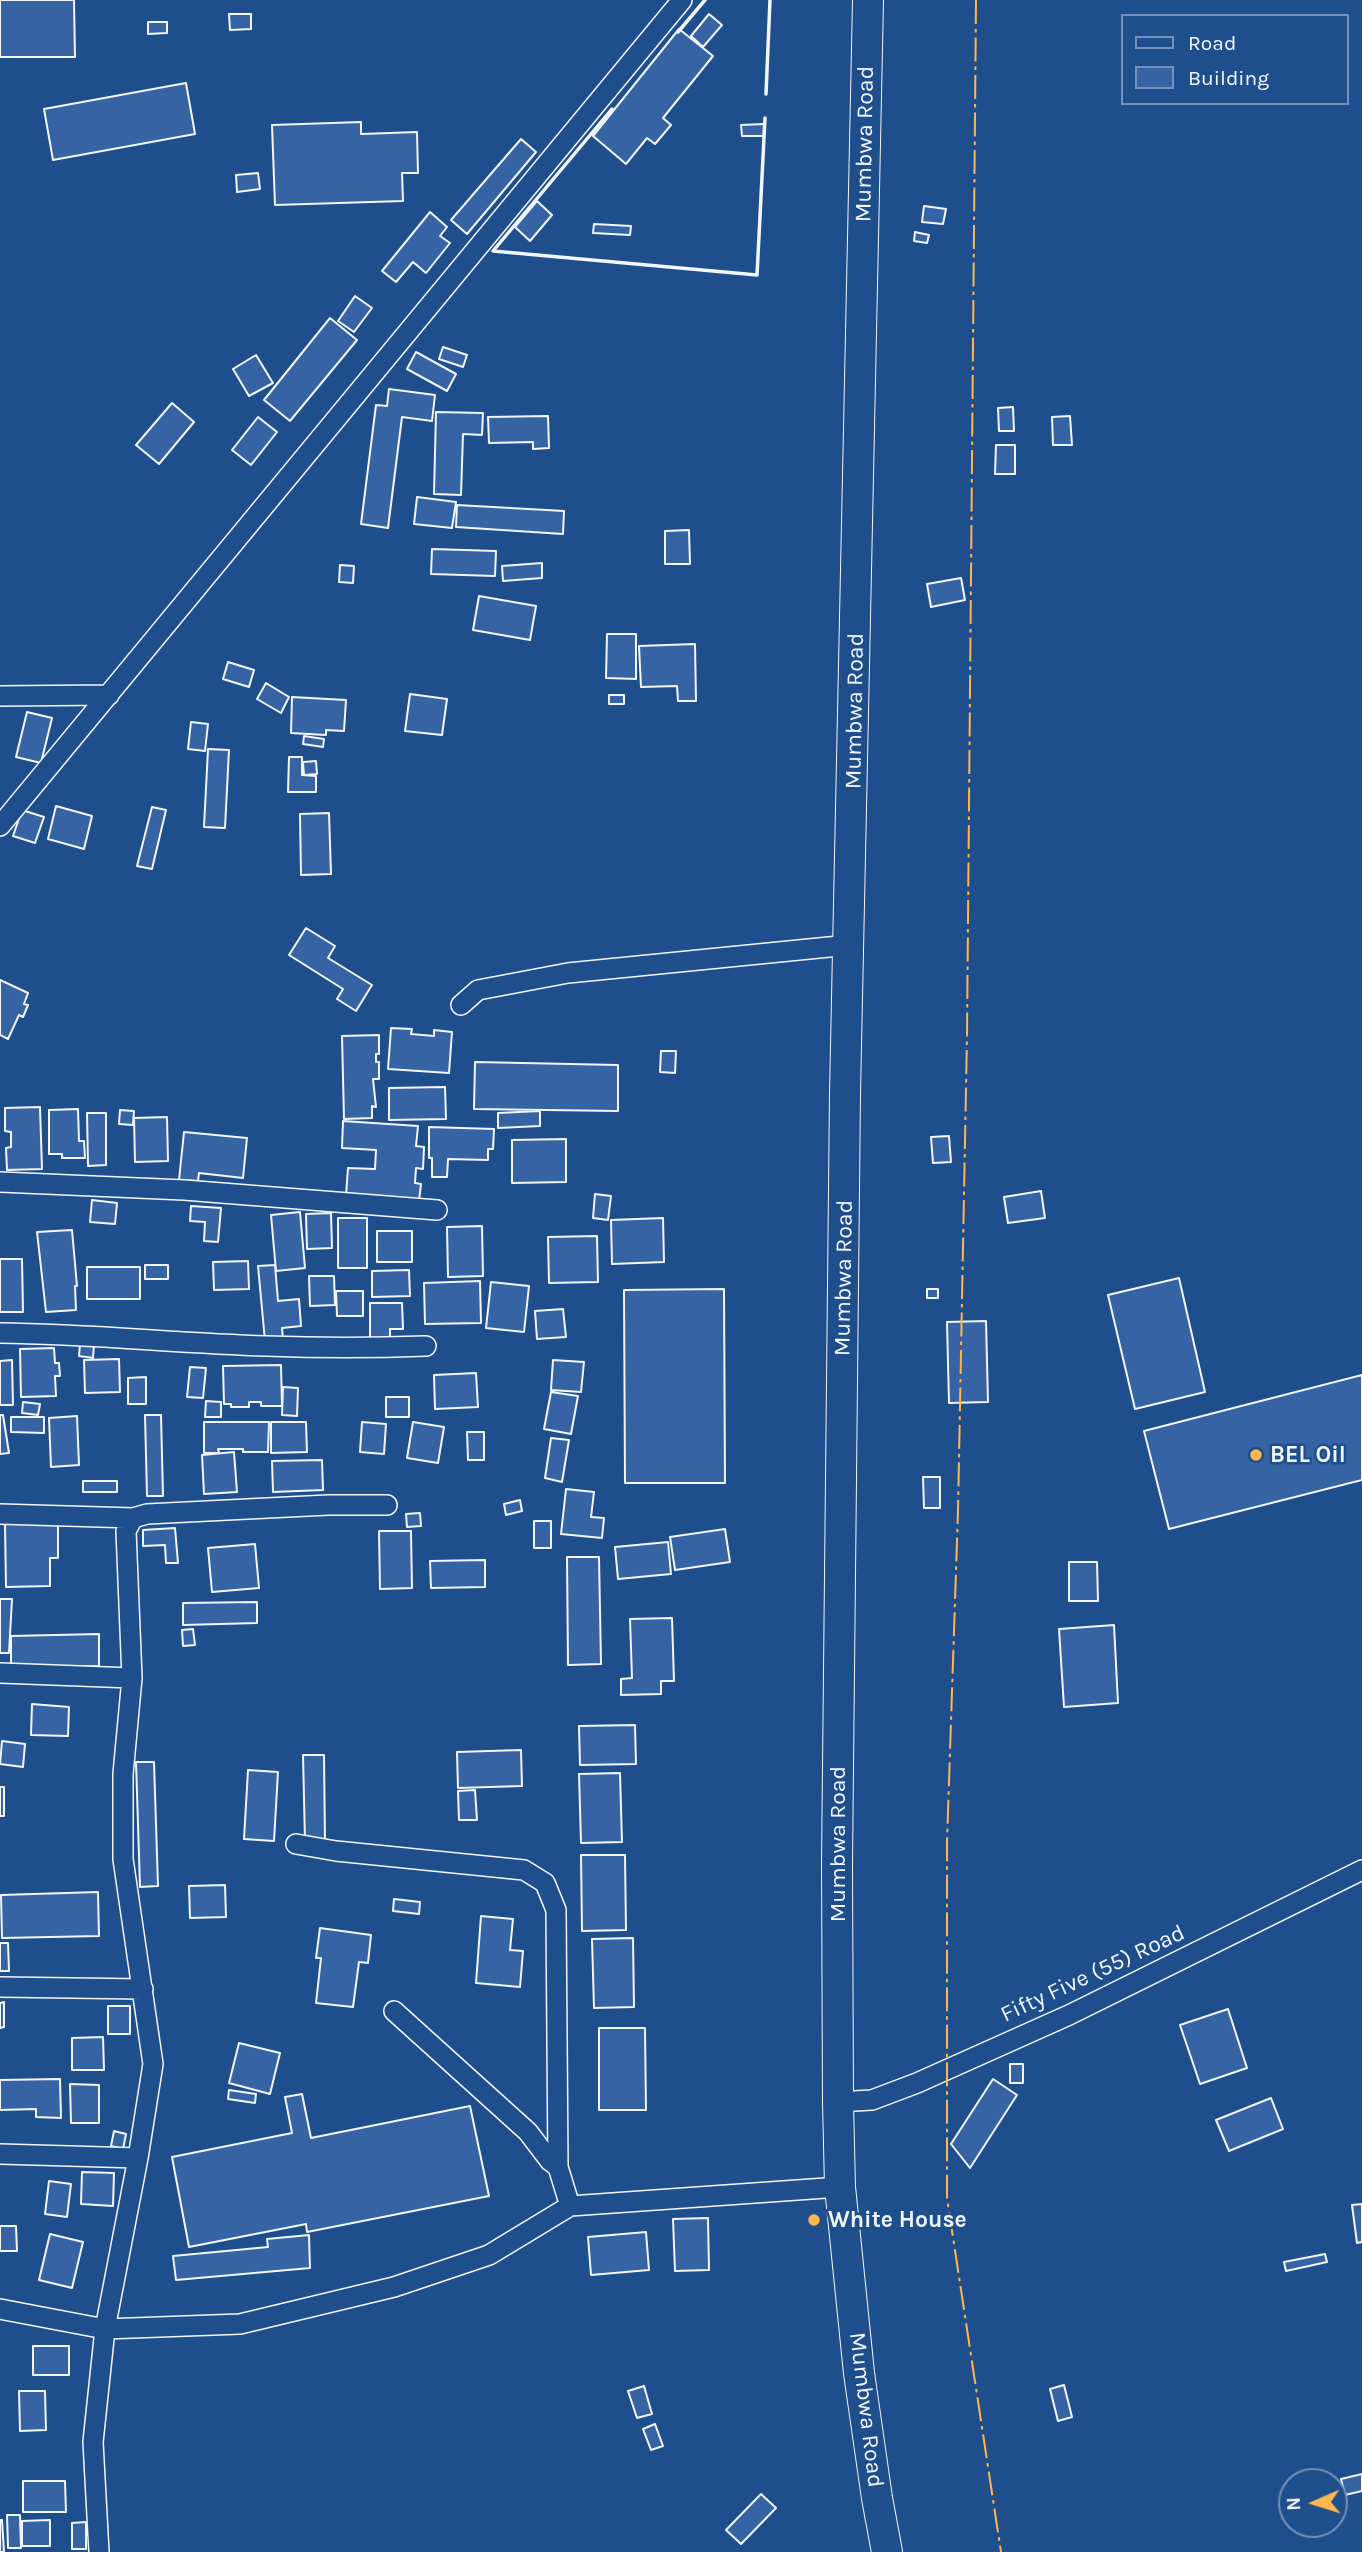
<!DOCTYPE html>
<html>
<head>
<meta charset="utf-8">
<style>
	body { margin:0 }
	#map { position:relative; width:1362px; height:2552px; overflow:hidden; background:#1f4e8c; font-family:Karla,sans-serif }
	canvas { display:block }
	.legend { position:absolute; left:1121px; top:14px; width:228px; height:91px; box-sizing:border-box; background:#1f4e8c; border:2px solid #7391ba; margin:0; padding:9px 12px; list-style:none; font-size:21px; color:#f2f6ff }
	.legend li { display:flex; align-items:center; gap:14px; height:35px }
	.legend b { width:35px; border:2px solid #7391ba }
	.north { position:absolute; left:1278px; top:2468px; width:70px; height:70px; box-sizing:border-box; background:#1f4e8c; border:2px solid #7391ba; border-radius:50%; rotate:267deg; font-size:19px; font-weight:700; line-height:28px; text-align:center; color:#f2f6ff }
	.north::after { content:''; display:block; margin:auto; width:24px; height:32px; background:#ffb74d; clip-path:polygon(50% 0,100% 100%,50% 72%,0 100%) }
</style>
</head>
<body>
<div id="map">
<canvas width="1362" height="2552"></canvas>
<ul class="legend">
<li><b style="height:9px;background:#1f4e8c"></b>Road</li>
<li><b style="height:19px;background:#3563a3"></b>Building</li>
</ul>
<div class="north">N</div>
</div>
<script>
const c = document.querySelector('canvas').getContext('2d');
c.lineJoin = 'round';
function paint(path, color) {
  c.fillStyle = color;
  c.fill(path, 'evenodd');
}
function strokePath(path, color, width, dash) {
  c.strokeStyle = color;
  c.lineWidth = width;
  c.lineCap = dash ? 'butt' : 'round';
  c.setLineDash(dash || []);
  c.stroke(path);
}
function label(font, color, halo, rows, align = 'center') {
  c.font = font + ' Karla,sans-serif';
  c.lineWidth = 5;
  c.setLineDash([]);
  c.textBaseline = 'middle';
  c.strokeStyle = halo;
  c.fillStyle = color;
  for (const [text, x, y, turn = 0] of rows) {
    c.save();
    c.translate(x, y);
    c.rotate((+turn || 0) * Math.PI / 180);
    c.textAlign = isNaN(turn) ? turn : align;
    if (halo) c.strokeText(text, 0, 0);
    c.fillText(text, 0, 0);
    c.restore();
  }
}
const building = new Path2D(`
	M0 0H74L75 57H0Z
	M229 14H251V29L230 30Z
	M709 14 722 25 703 47 691 36Z
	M148 22H167V33L148 34Z
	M679 29 713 56 663 118 671 125 655 144 647 138 626 164 593 136Z
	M186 83 195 134 53 160 44 109Z
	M361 122V134L417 132 418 173H402L403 201 275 205 272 125Z
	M764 124V136H742L741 125Z
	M521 139 536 152 467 234 451 220Z
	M258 173 260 189 237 192 236 175Z
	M537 201 552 215 530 241 515 227Z
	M924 206 946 209 943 224 922 222Z
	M430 212 447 227 440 236 450 243 426 273 413 262 396 282 382 271Z
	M594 224 631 226 630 235 593 233Z
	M915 232 929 235 927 243 914 241Z
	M355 296 372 308 354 332 338 321Z
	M330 318 357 340 290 421 264 400Z
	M443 347 467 355 463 367 439 359Z
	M416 352 456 374 447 391 407 369Z
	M256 355 273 383 249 396 233 369Z
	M389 389 435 395 432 421 402 417 388 528 361 524 376 405 387 406Z
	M172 403 194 422 159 464 136 445Z
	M1013 407 1014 431H999L998 408Z
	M436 412 483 413 482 435 463 434 461 495 434 494Z
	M548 416 549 448 533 449V442L489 443 488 417Z
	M1070 416 1072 445H1053L1052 417Z
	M258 417 277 432 251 465 232 450Z
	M996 445H1015V474H995Z
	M417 497 456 502 452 528 414 524Z
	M457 505 564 511 563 534 456 527Z
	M689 530 690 564H665V531Z
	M432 549 496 551 495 576 431 574Z
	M542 563V578L503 581 502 566Z
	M340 565 354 566 353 583 339 582Z
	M961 578 965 600 931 607 927 584Z
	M479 596 536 606 530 640 473 630Z
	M607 634H636V679L606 678Z
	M695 644 696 701H678L677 686 641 687 639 646Z
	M228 662 254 670 249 687 223 679Z
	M266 683 289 697 281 713 257 699Z
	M410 694 447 699 442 735 405 731Z
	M609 695H624V704H609Z
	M292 697 346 700 344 731 326 730V735L291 733Z
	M27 712 52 718 41 763 16 757Z
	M191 722 208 724 205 751 188 749Z
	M304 736 324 739 323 747 303 744Z
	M208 749 229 750 225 828 204 827Z
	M289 757H302V775L316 776V792H288Z
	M316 761 317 774 304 775 303 762Z
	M56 806 92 816 84 849 48 839Z
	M152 807 166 810 152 869 137 866Z
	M22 810 44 817 35 843 13 836Z
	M329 813 331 874 301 875 300 814Z
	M306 928 335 946 328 958 372 985 356 1011 337 999 343 989 289 955Z
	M0 980 28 993 24 1004 28 1005 23 1017 19 1015 8 1039 0 1035Z
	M391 1028 412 1029 411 1034 434 1036V1030L452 1032 449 1073 388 1069Z
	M379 1035V1054H376V1062H379V1079H373L376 1107 372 1106V1118L344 1119 342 1036Z
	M661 1051H676L675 1073 660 1072Z
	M475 1062 618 1065V1111L474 1109Z
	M445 1087 446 1119 389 1120V1088Z
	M40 1107 42 1169 7 1170 6 1148 11 1147V1132L5 1131V1108Z
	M78 1109 79 1141H84L85 1158H62V1154H49V1110Z
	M120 1110 134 1111 133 1125 119 1124Z
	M540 1111V1126L498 1128V1113Z
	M87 1113H106V1165L88 1166Z
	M167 1117 168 1161 135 1162 134 1118Z
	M343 1121 418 1126 416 1146 424 1147 423 1169 416 1168 415 1183 421 1184 419 1201 346 1196 348 1168 375 1169 376 1150 342 1148Z
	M429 1127 494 1129 493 1149H488V1160L448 1159 447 1177H432V1158H429Z
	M184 1132 247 1138 243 1178 199 1173 198 1181 179 1180Z
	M949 1136 951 1162 933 1163 931 1137Z
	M566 1139V1182L512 1183V1140Z
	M1041 1191 1045 1218 1008 1223 1004 1197Z
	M595 1194 611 1196 608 1220 593 1218Z
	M92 1200 117 1203 115 1224 90 1222Z
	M191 1206 221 1208 218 1242 204 1241 205 1222 190 1221Z
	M300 1212 305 1268 276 1271 271 1215Z
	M331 1213 332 1248 307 1249 306 1214Z
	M338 1218H367V1268H338Z
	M663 1218 664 1262 612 1264 611 1220Z
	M482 1226 483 1276 448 1277 447 1227Z
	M72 1230 77 1286H75L76 1310 46 1312 37 1232Z
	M377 1231H412V1262H377Z
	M597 1236 598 1282 549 1283 548 1237Z
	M0 1259H22L23 1312H0Z
	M248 1261 249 1289 214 1290 213 1262Z
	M145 1265H168V1279H145Z
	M275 1265 278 1301 299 1299 301 1326 282 1328 283 1339 265 1341 258 1266Z
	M87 1267H140V1299H87Z
	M409 1270 410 1296 372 1297V1271Z
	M309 1276H334L335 1305 310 1306Z
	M1179 1278 1205 1392 1135 1409 1108 1295Z
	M480 1281 481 1323 425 1324 424 1283Z
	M491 1282 529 1286 524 1332 486 1328Z
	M724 1289 725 1483H625L624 1290Z
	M927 1289H938V1298H927Z
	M336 1291H363V1316H337Z
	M370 1303H402L403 1329H390V1343H370Z
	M563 1309 566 1337 537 1339 535 1311Z
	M986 1321 988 1402 949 1403 947 1322Z
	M80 1344 94 1345 93 1358 79 1356Z
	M54 1348 55 1363H59L60 1376H55L56 1396 21 1397 20 1349Z
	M119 1359 120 1392 85 1393 84 1360Z
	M12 1360 13 1405H0V1361Z
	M553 1360 584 1362 581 1392 551 1390Z
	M281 1365 282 1406H261V1402H249V1407H231V1404H224L223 1366Z
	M190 1367 206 1368 203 1398 187 1397Z
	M476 1373 478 1407 435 1409 434 1375Z
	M1362 1375V1480L1169 1529 1144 1431Z
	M146 1377V1404H128V1378Z
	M283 1387 298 1388 297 1416 282 1415Z
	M551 1392 578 1396 571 1434 544 1429Z
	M386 1397H409V1417H386Z
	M206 1401 221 1402V1417H205Z
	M23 1402 40 1404 38 1415 22 1413Z
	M0 1415H3L9 1453 0 1454Z
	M145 1415H161L163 1496H147Z
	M77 1416 79 1465 51 1467 49 1418Z
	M11 1417H44V1433L11 1432Z
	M204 1422H269L268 1452H243V1449H218L219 1453H204Z
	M271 1422H306L307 1452 271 1453Z
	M362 1422 386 1424 384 1454 360 1452Z
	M413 1422 444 1427 438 1463 407 1458Z
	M467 1432H484V1460H468Z
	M551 1438 569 1440 562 1482 545 1478Z
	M234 1452 237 1492 204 1494 202 1455Z
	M322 1460 323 1490 273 1492 272 1461Z
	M923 1477H940V1508H924Z
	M83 1481H117V1492H83Z
	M566 1489 594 1492 591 1517 604 1518 602 1538 561 1534Z
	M520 1500 522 1511 506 1515 504 1504Z
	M420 1513 421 1526 407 1527 406 1514Z
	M534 1521H551V1548H534Z
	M58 1523V1558H50V1586L6 1587 5 1524Z
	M175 1528 178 1563H166L165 1545 143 1546V1530Z
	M725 1529 730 1562 675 1570 670 1537Z
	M379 1531H411L412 1588 380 1589Z
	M668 1542 671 1574 618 1579 615 1547Z
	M255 1544 259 1588 212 1592 208 1548Z
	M567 1557H599L601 1664 568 1665Z
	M485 1560V1587L431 1588 430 1561Z
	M1069 1562H1097L1098 1601H1069Z
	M0 1599H12L9 1653H0Z
	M257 1602V1623L183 1625V1603Z
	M672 1618 674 1681H661V1694L621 1695V1679L632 1678 630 1619Z
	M1114 1625 1118 1703 1064 1707 1059 1629Z
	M193 1629 195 1645 183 1646 182 1630Z
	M99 1634V1666L11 1668V1636Z
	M32 1704 69 1707 68 1736 31 1735Z
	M635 1725 636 1764 580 1765 579 1726Z
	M2 1741 25 1744 23 1767 0 1764Z
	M521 1750 522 1786 458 1788 457 1752Z
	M303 1755H324L325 1841H305Z
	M136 1762H154L158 1886 140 1887Z
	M248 1770 278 1772 274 1841 244 1839Z
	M620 1773 622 1842 581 1843 579 1774Z
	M0 1787H4V1816H0Z
	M475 1790 477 1820H459L458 1791Z
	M581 1855H625L626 1930 582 1931Z
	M225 1885 226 1917 190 1918 189 1886Z
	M98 1892 99 1936 2 1938 1 1895Z
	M394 1899 420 1902 419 1914 393 1911Z
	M481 1916 513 1919 510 1950 523 1951 520 1987 476 1983Z
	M320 1928 371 1935 368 1963 359 1962 353 2007 316 2003 321 1958H316Z
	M633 1938 634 2007 594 2008 592 1939Z
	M0 1943H8L9 1971H0Z
	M4 2002V2027L0 2028V2003Z
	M108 2006H130V2034H108Z
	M1228 2009 1247 2068 1200 2084 1180 2025Z
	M599 2028H645L646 2110H599Z
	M103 2037 104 2070H72V2038Z
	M239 2043 280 2053 270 2094 229 2083Z
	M1010 2064H1023V2083H1010Z
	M60 2079 61 2118 36 2117V2109L0 2110V2080Z
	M993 2079 1017 2095 970 2168 951 2144Z
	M70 2084 99 2085V2123H71Z
	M229 2090 256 2094 255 2103 228 2099Z
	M302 2094 311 2138 470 2106 489 2196 307 2232 306 2224 189 2247 172 2157 292 2133 285 2097Z
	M1271 2098 1283 2129 1229 2151 1216 2120Z
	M114 2131 126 2134 123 2149 111 2146Z
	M82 2172 114 2173 113 2206 81 2204Z
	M49 2181 71 2184 67 2217 45 2214Z
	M1362 2204V2242L1357 2243 1352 2205Z
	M708 2218 709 2270 675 2271 673 2219Z
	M0 2226H16L17 2251H0Z
	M646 2232 649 2270 591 2275 588 2237Z
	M50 2234 83 2242 72 2288 39 2280Z
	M309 2235 310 2268 176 2280 173 2256 268 2247 267 2239Z
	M1325 2254 1327 2262 1286 2271 1284 2262Z
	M33 2346H69V2375H33Z
	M1064 2385 1072 2417 1058 2421 1050 2389Z
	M644 2386 652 2414 637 2418 628 2391Z
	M19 2391H45L46 2430 20 2431Z
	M655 2424 663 2446 651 2450 643 2429Z
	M1362 2474V2491L1345 2495 1341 2479Z
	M23 2481H65L66 2512H23Z
	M761 2494 776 2508 741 2544 726 2530Z
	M7 2515H20L21 2548H8Z
	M0 2520H2L4 2552H0Z
	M50 2520V2546H22V2521Z
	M86 2522V2549H72V2523Z`);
const street = new Path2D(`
	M0 696 109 695
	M0 826 682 0
	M461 1005 478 990 568 973 849 945
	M0 1182 184 1190 437 1210
	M0 1333C89 1334 177 1343 266 1346 319 1348 372 1348 426 1346
	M0 1514 133 1518
	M0 1673 132 1678
	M296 1844 336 1851 524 1870 545 1883 556 1910 558 2167
	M0 1987 143 1989
	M394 2011 528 2132 550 2161 558 2167 570 2206
	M838 2102 872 2100 917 2083 1069 2015 1362 1870
	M0 2154 138 2158
	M0 2309 105 2329 240 2324 394 2287 489 2255 570 2206 840 2187
	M99 2552 93 2442 105 2329 138 2158 153 2064 123 1859V1774L132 1678 126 1531 133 1518 147 1514 328 1505H387`);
const primary = new Path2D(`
	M868 0 845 1093 837 1864 838 2102 840 2187 859 2373 877 2498 887 2552`);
const wall = new Path2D(`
	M678 32 705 0
	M766 94 770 0
	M612 109 493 251 757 275 765 118`);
const power = new Path2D(`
	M976 0 967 1036 958 1511 947 1842V2198L1001 2552`);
const markers = [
	[1256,1455,7,"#ffb74d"],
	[814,2220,7,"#ffb74d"]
];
const streetNames = [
	["Mumbwa Road",865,144,-89],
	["Mumbwa Road",855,711,-89],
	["Mumbwa Road",844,1278,-89],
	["Mumbwa Road",838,1844,-90],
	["Fifty Five (55) Road",1093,1974,-25],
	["Mumbwa Road",866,2410,83]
];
const poiNames = [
	["BEL Oil",1270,1455],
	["White House",828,2220]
];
paint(building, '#3563a3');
strokePath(building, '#f2f6ff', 2);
strokePath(street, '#f2f6ff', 22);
strokePath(primary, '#f2f6ff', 32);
strokePath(street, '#1f4e8c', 19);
strokePath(primary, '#1f4e8c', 30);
strokePath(wall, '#f2f6ff', 3.5);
strokePath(power, '#ffb74d', 2, [24, 5, 3.5, 5]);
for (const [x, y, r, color] of markers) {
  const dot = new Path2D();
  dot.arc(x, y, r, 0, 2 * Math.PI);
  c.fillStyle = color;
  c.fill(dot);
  strokePath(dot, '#1f4e8c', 2.5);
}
label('23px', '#f2f6ff', '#1f4e8c', streetNames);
label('bold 23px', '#f2f6ff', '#1f4e8c', poiNames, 'left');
</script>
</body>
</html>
